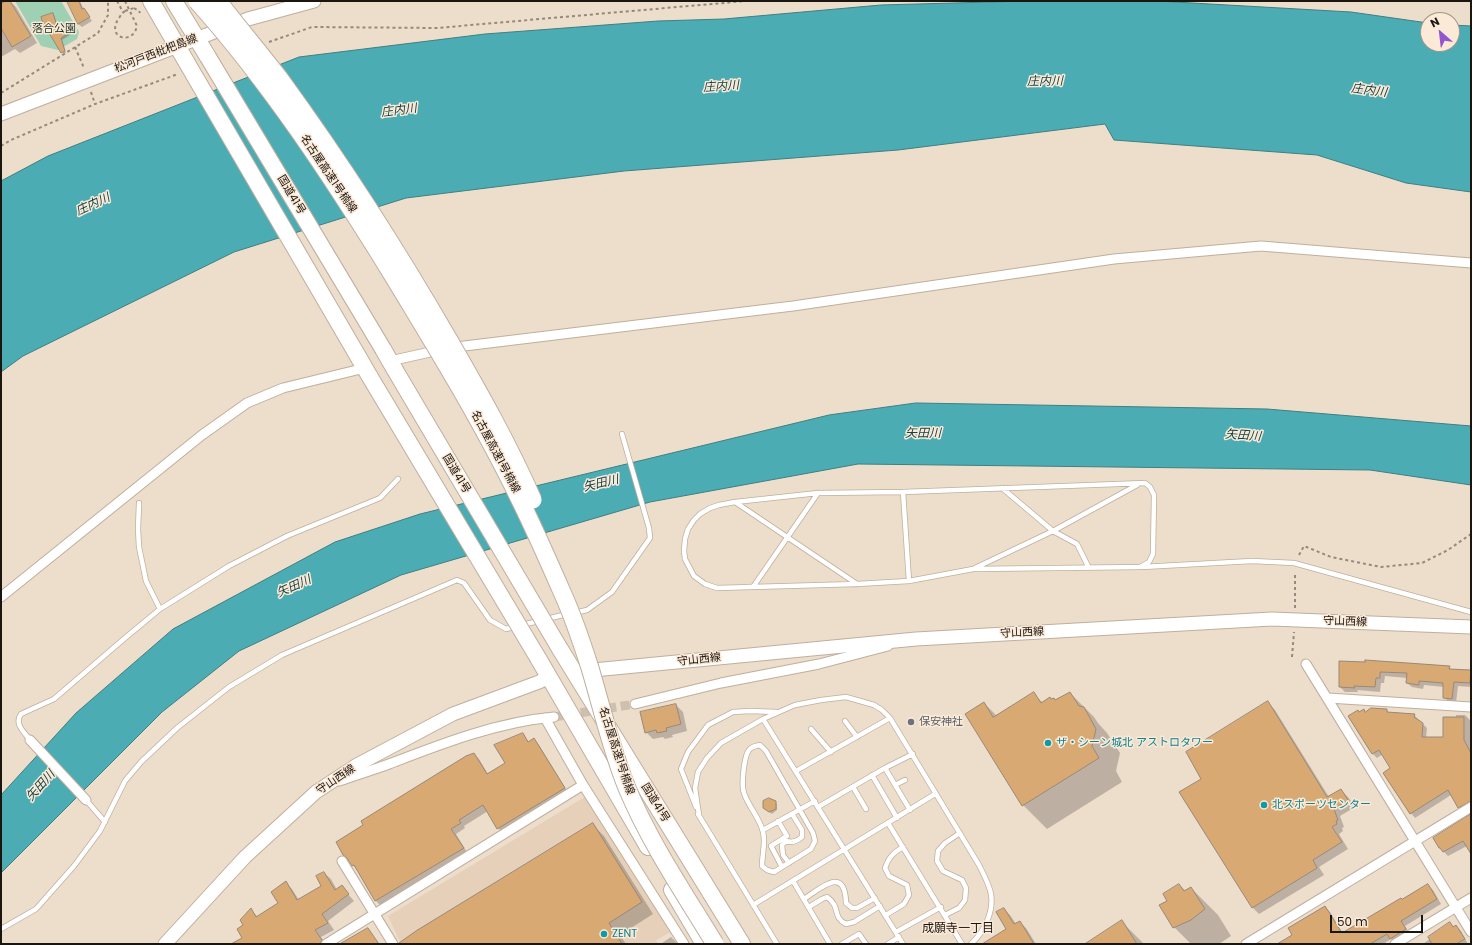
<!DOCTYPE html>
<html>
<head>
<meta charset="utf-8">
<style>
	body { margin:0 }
	#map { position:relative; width:1472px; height:945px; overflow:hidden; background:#edddcb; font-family:Poppins,sans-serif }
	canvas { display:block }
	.frame { position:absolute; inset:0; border:2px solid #1b150f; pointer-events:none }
	.north { position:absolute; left:1420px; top:12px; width:40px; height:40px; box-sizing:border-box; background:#fbead8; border:1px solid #a19588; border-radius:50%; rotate:332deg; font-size:11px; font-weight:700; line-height:16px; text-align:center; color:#1b150f }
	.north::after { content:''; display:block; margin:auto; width:14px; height:18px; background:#9257ce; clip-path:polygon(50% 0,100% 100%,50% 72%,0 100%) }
	.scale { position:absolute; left:1330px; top:915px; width:93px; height:18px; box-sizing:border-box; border:2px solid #1b150f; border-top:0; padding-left:5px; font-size:12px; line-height:14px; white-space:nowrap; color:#1b150f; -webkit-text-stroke:3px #fbead8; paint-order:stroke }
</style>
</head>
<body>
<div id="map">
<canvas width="1472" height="945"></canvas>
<div class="frame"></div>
<div class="north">N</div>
<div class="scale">50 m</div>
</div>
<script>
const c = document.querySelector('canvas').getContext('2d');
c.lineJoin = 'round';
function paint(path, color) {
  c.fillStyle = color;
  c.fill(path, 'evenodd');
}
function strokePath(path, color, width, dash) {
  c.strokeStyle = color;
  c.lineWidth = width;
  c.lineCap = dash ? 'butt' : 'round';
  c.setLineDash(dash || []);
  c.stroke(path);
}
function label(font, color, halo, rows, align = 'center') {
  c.font = font + ' Poppins,"Noto Sans JP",sans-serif';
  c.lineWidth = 3;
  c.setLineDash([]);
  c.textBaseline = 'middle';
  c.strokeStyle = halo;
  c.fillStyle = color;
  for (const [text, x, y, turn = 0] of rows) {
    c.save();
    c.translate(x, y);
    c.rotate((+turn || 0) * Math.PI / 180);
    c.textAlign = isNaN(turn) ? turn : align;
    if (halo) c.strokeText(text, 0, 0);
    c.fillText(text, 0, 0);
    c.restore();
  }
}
const built = new Path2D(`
	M588 795 671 932 656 940 658 944H401L388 916Z`);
const green = new Path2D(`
	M15 1H61L79 32 77 39 58 50 41 46Z`);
const water = new Path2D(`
	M1028 1H1157L1351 12 1428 23V44H1452V25L1471 26V192L1406 183 1317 155 1114 140 1105 124 898 150 624 171 406 198 234 252 23 356 1 372V181L48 156 299 57 485 34 658 21 724 19 881 5Z
	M916 403 1267 409 1471 426V485L1370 470 858 464 650 502 401 575 239 651 162 712 1 873V795L76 713 173 629 335 542 420 514 829 415Z`);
const shadow = new Path2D(`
	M1 1H10L16 7 37 43 20 53 15 49 1 57Z
	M68 1H80L83 8 92 21 82 27 78 24Z
	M52 14 54 16 59 29 66 28 70 35 62 40 66 53 64 54 46 28Z
	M1340 662H1381L1449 667 1452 670 1471 671V687L1458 686 1456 703 1449 702 1444 697V687L1424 685 1423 689 1412 687 1407 683V678L1385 676 1384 683H1381L1380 692 1357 690 1358 692H1345L1340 687Z
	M1070 693 1094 717 1098 723 1107 733 1120 753 1116 771 1122 782 1047 829 1023 805 984 703 997 716 1034 694 1043 703 1056 701Z
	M1268 703 1275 710 1329 797 1341 790 1348 797 1355 807 1340 816 1344 827 1342 828 1343 831 1339 834 1348 849 1319 867 1324 875 1259 914 1252 907 1203 779Z
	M676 705 683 712 687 731 672 735 673 737 665 739 663 737 653 739 646 732Z
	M1363 710 1366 713 1386 710 1390 713 1414 715 1427 728 1426 738H1444L1456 718V715H1465L1470 720V725H1471V807L1463 812 1459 807 1451 795 1415 818 1411 813 1384 773 1392 768 1383 754 1377 758 1373 754 1349 717Z
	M522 734 529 742 534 739 539 745 569 794 503 833 498 828 488 811 464 826 465 828 456 834 468 854 381 906 376 901 358 871 353 865 474 754 479 759 488 774 506 763Z
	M775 802 777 804V810L772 814 766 810Z
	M1471 815V852L1467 846 1448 856 1440 848Z
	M592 824 604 836 653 914 620 935 626 944H402Z
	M324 873 331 879 337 890 341 886 354 901 328 921 334 930 321 937 326 944H233L243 938 245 926 251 910 258 917 280 904 285 882 292 889 299 900 322 886Z
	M1179 885 1186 891 1191 888 1218 915 1231 936 1219 944H1191L1174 927 1168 901Z
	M1428 885 1433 890 1441 904 1405 926 1410 934 1396 943 1391 939 1383 944H1279L1294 935 1325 907 1330 912 1343 934Z
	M1004 909 1010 915 1016 924 1020 922 1026 928 1036 944H984L1008 929Z
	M1122 922 1144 944H1093Z
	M1450 924 1454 927 1456 926 1461 931 1468 944H1423Z
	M671 937 678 944H662V943Z`);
const building = new Path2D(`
	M6 1H10L31 36 12 47 1 28V4Z
	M67 1H79L82 9 84 8 90 17 78 24Z
	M53 13 58 29 64 25 69 33 61 38 65 51 61 53 46 28 45 29 41 17Z
	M1365 660 1450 666 1449 669 1471 670 1470 683 1454 682 1452 699 1443 698V683L1419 681V685L1406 683 1407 673 1380 672V678H1376L1375 687 1354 686 1355 688 1339 687V661L1365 662Z
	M1034 692 1041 703 1050 697 1051 699 1054 698 1055 700 1070 692 1079 706 1084 707 1096 729 1092 746 1099 758 1022 806 965 714 984 702 993 717Z
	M1268 701 1327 797 1341 789 1348 800 1334 809 1338 820 1336 821 1337 824 1332 827 1342 842 1313 860 1317 868 1252 908 1179 792 1201 779 1186 752Z
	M676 704 681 724 666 728 667 731 657 733 656 730 645 733 640 712Z
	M1371 708 1387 709V712L1415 714 1414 717 1423 723 1422 737H1443V717H1464V740L1471 753V801L1458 808 1448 790 1410 814 1383 773 1390 768 1379 750 1372 754 1348 716 1358 710 1359 712 1364 709 1365 712Z
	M523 733 528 742 534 738 565 788 497 829 483 805 459 820 461 823 451 829 464 848 375 901 354 865 352 866 347 858 343 855 336 842 363 825 361 821 466 756 474 753 487 774 505 763 494 745Z
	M769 798 776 801V809L769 812 763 808V801Z
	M1471 814V854L1463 841 1443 852 1440 848H1439L1433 838Z
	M593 823 642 902 609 923 622 944H399V943L416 931Z
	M324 872 335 890 342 885 349 894 322 914 328 923 315 930 322 940 320 944H231L242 938 237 929 243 925 240 920 251 908 256 917 278 903 271 892 286 881 297 900 321 886 316 876Z
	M1179 884 1184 891 1191 887 1205 909 1191 920 1173 928 1159 905 1167 901 1163 894Z
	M1428 884 1437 899 1401 921 1406 929 1390 939 1387 934 1370 944H1277L1292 935 1288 928 1325 906 1342 933 1401 898 1402 899Z
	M1004 908 1014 924 1020 921 1034 944H982L1006 929 996 912Z
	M1122 920 1137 944H1085Z
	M1450 922 1453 927 1456 925 1465 939 1456 944H1432L1428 937Z
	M368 928 379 944H340Z`);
const minorTunnel = new Path2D(`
	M554 717 635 704`);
const path = new Path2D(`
	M117 1 123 12
	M125 1 137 26C133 46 105 38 119 18 121 15 122 13 125 11
	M134 8 139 11 140 13
	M269 42 312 27 437 28 746 1
	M75 47 84 68
	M91 92 95 104
	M1 93 98 33 108 15V1
	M1 146 11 140 95 104 178 74
	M1299 555 1304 546 1331 557 1381 567 1422 563 1448 550 1471 534
	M1295 608V573
	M1292 657 1294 632`);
const service = new Path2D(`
	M1145 483 1150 487 1154 495 1153 554 1149 562 1140 567 973 569 909 581 857 584 717 588 705 584 694 576 685 559 684 551 685 539 688 529 694 520 700 514 710 508 719 505 735 502 818 493 903 492Z
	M1002 488 1053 531 1077 544 1089 568
	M903 492 909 581
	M735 502 857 584
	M139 503 138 529 139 547 146 581 160 609
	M1142 567 1252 561 1294 563 1471 612
	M975 568 1053 531 1137 485
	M753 587 818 493
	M574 613 587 610 612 592 650 538 649 528 622 434
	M763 719 903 944
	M845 721 857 737
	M811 729 831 752
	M30 740C24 732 14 724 21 714L54 699 125 638 160 609 229 566 287 536 380 498 398 479
	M760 745 766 751 813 833 815 841 811 849 774 872 767 870 762 866C762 855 766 842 763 832 760 818 748 806 744 793 741 785 744 756 749 750 752 746 756 746 760 745Z
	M885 768 910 810
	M796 771 890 718
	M872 775 897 818
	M895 785 905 780
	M853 787 866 809
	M86 800 105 822
	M696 807 681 769 688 752 708 725 733 712 750 711 777 712
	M818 807 885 768 913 754
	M698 814 777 944
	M699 815 695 788 698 772 707 758 721 743 763 719 795 705 821 700 846 697 874 705 882 710 890 718 979 865C984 875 989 884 991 894 994 912 984 932 971 944
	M778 821 787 836 771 846 782 867
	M888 823 962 944
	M763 830 815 801
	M789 863 783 855 782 845 786 841C793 843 797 841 802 837V830L792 814
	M793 881 830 944
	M804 899C821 888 845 865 846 903L852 908H857L875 898
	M753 905 935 794
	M809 907 822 899 827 897C842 908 831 916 846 924L854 922 880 906
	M886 915 904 904 909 895 907 885 889 876 885 868C889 857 893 853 903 847
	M945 915 959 908 965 900 966 888 962 880 943 871 937 861 938 851 945 843 960 833
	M1 929 36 909 74 866 100 831 125 781 141 762 177 728 229 687 282 655 457 580 464 583 490 620 506 629 567 614
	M896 932 941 907
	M842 944 859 934 866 944
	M888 944 899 937`);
const minor = new Path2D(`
	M390 361 448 348 793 306 1114 259 1261 246 1471 263
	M1 597 202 435 247 403 283 388 365 368
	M1306 664 1471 932
	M1328 698 1471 707
	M635 704 721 683 819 664 888 646
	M545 718 583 785 684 944
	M30 740 86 800
	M339 781C356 775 373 770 389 764 441 744 497 722 554 717
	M342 861 393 944
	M326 944 583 785
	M1246 944 1471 807
	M1395 944 1471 898`);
const secondary = new Path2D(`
	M1 114 248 19 314 1
	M583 671 916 639 1272 619 1471 627
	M165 944 245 857 316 792 357 765 453 714 539 682 549 677`);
const trunk = new Path2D(`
	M151 1 187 63
	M174 1 208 57
	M383 349 395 370
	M359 358 370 377
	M560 649 742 944
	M538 658 648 847
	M672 890 704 944`);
const pathBridge = new Path2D(`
	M125 11 134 8`);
const trunkBridge = new Path2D(`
	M208 57 383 349
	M187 63 359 358
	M395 370 560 649
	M370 377 538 658`);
const motorwayBridge = new Path2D(`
	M197 1C271 84 332 177 390 271 435 345 481 420 519 498 534 528 548 560 562 592 573 616 582 643 590 668 602 708 611 749 627 788 650 843 684 893 715 944
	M218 1C238 27 260 53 280 79 341 163 397 250 449 340 479 392 509 445 533 500`);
const markers = [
	[911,722,4,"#6b7280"],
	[1048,743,4,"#0f9aa8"],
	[1264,805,4,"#0f9aa8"],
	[604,934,4,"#0f9aa8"]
];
const parkNames = [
	["落合公園",54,29]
];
const streetNames = [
	["松河戸西枇杷島線",156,54,-21],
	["名古屋高速1号楠線",328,174,56],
	["国道41号",291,195,59],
	["名古屋高速1号楠線",495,452,62],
	["国道41号",456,474,59],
	["守山西線",1345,622,2],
	["守山西線",1022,633,-3],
	["守山西線",699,660,-6],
	["名古屋高速1号楠線",616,751,72],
	["守山西線",336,780,-34],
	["国道41号",655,803,58]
];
const worshipNames = [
	["保安神社",919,722]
];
const cultureNames = [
	["ザ・シーン城北 アストロタワー",1056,743],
	["北スポーツセンター",1272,805],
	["ZENT",612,934]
];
const waterNames = [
	["庄内川",1045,82,-1],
	["庄内川",721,87,-4],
	["庄内川",1369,91,7],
	["庄内川",399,111,-7],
	["庄内川",93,205,-25],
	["矢田川",923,434],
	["矢田川",1243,436,4],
	["矢田川",601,484,-13],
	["矢田川",294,587,-24],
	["矢田川",41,786,-48]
];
const neighbourhoodNames = [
	["成願寺一丁目",958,929]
];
paint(built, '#e6d0b9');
paint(green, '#a0d0b3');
paint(water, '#4bacb4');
strokePath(water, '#3d7f82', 1);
paint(shadow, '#0003');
paint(building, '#d9a973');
strokePath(building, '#988878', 1);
strokePath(minorTunnel, '#cebfaf', 9, [9, 4.5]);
strokePath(service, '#bfaf9e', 6);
strokePath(minor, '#bfaf9e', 11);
strokePath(secondary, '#bfaf9e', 15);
strokePath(trunk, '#bfaf9e', 18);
strokePath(path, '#94897c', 2, [3, 3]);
strokePath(service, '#fff', 4.5);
strokePath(minor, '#fff', 9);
strokePath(secondary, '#fff', 13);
strokePath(trunk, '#fff', 16);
strokePath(trunkBridge, '#bfaf9e', 18, []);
strokePath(motorwayBridge, '#bfaf9e', 19, []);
strokePath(pathBridge, '#94897c', 2, [3, 3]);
strokePath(trunkBridge, '#fff', 16);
strokePath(motorwayBridge, '#fff', 17);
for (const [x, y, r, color] of markers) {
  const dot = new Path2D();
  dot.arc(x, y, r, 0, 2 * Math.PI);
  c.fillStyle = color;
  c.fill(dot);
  strokePath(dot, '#fbead8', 1.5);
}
label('11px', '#133222', '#fbead8', parkNames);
label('11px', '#1b150f', '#fbead8', streetNames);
label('11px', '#5b616d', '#fbead8', worshipNames, 'left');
label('11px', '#0d838f', '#fbead8', cultureNames, 'left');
label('italic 12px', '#144144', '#fbead8', waterNames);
label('12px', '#1b150f', '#fbead8', neighbourhoodNames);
</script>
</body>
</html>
